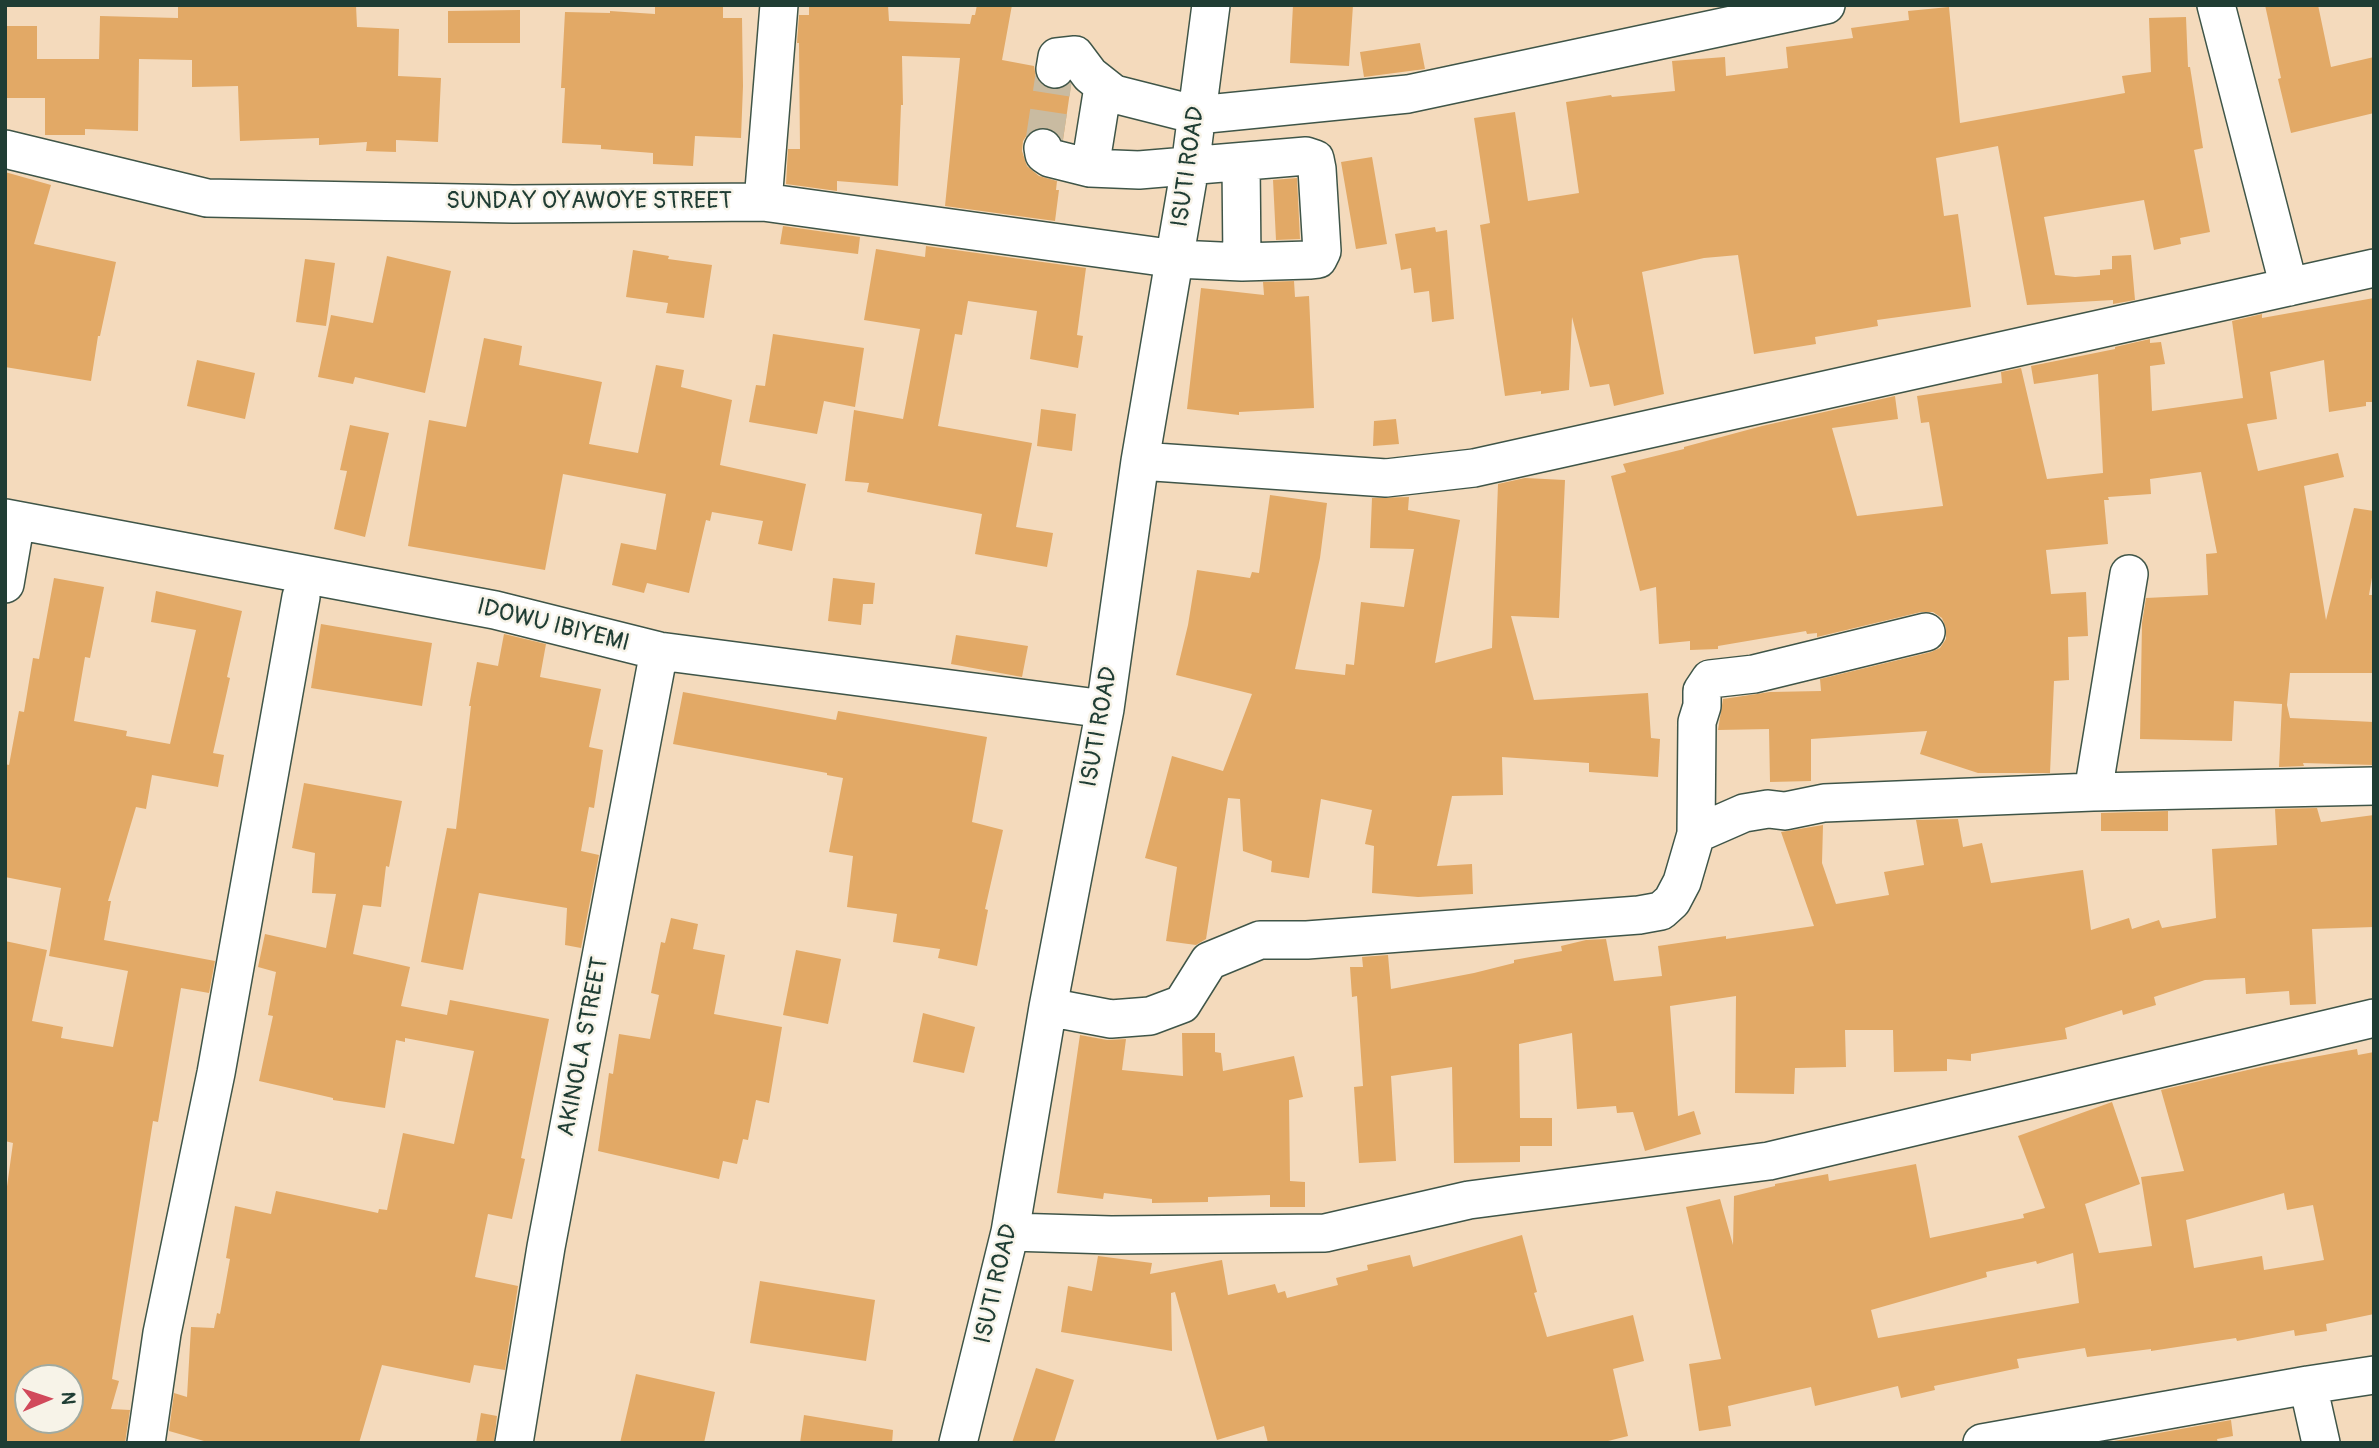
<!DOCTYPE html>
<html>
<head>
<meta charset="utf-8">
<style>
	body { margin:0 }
	#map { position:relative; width:2379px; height:1448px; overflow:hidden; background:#f4dabc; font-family:Pangolin,sans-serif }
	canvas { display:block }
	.frame { position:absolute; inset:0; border:7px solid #1f3d34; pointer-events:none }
	.north { position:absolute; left:14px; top:1364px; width:70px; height:70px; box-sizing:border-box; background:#f7f3e8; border:2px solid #a1aaa0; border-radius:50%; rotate:88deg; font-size:19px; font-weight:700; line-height:28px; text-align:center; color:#1f3d34 }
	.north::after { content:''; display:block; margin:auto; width:24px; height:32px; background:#d1495b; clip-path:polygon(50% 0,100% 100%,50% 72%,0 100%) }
</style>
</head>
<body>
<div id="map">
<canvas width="2379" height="1448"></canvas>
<div class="frame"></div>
<div class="north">N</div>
</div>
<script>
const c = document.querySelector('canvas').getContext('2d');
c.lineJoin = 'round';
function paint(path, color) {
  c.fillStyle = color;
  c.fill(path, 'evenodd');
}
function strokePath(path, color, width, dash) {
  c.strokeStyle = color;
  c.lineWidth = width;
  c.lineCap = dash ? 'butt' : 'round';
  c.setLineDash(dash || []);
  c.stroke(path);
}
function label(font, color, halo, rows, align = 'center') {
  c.font = font + ' Pangolin,sans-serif';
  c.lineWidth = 5;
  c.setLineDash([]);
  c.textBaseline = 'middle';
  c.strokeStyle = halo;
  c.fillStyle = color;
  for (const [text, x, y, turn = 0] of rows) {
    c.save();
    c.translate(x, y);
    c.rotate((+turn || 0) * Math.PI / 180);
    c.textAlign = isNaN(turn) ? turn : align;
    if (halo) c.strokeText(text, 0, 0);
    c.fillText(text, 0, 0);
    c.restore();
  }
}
const building = new Path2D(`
	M178 5H356L357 27 399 29 398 76 441 78 438 142 396 140V152L366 151 367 142 319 145V138L240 141 238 86 192 87V60L139 59 138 131 85 129V135H45V98H5V26H37V59H99L100 16 178 18Z
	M655 5H723V18H742L743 86 741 138 695 136 693 166 653 164V153L601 149V145L562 143 565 88H561L565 12 610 13V11L655 14Z
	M809 5H888L889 21 970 24 972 15H975L977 5H1012L1002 60 1034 66 1036 77 1041 85 1051 90 1062 89 1070 83 1071 85 1063 140 1051 129 1040 127 1029 132 1023 141 1022 151 1027 166 1039 176 1057 181 1056 190H1059L1055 221 945 206 960 58 902 56 903 105H901L898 186 837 181V191L786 184 788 149H800L799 43H797L799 15H809Z
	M1293 5H1353L1349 66 1290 63Z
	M2265 5H2318L2331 67 2374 57V113L2291 133 2278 79 2281 78Z
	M1949 7 1960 123 2125 93 2122 76 2151 72 2149 18 2186 17 2188 67H2190L2203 148 2194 150 2210 232 2180 238 2181 244 2154 250 2144 200 2044 217 2055 275 2075 277 2100 275V270L2112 269V256L2131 255 2135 300 2113 304V300L2027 305 1998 146 1936 158 1944 216 1958 214 1971 307 1877 320 1878 326 1815 337 1816 344 1754 354 1738 255 1704 258 1642 272 1664 394 1614 406 1609 384 1590 387 1572 317 1569 390 1541 394V391L1505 396 1480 225 1490 223 1474 118 1515 112 1528 201 1579 193 1566 102 1611 95 1612 97 1675 91 1672 61 1725 57 1726 76 1788 68 1786 47 1853 38 1851 28 1909 20 1908 11Z
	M520 10V43H448V11Z
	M1420 43 1425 69 1364 77 1360 52Z
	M1372 157 1387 244 1356 249 1341 162Z
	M5 172 51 185 34 244 116 262 100 336H98L91 381 5 367Z
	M1297 178 1300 239 1276 240 1273 180Z
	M783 226 860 237 858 254 780 244Z
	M1435 227 1436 232 1447 230 1454 319 1432 322 1429 291 1414 293 1411 268 1401 270 1395 234Z
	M926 246 1086 268 1077 335 1083 336 1078 368 1030 359 1037 311 968 301 962 335 955 334 938 426 1032 443 1016 527 1053 533 1047 567 975 554 982 514 867 492 869 483 845 481 854 410 903 419 920 329 864 320 876 249 925 257Z
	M633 250 669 256 668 259 712 265 704 318 666 313 668 303 626 297Z
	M387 256 451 271 425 393 355 377 353 384 318 377 331 315 373 323Z
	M305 259 335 263 326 326 296 322Z
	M1294 281 1295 297 1309 296 1314 408 1239 412V415L1187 409 1201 288 1264 295 1263 282Z
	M2374 298V402H2366V406L2329 412 2324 360 2270 372 2277 419 2247 424 2258 471 2338 453 2344 477 2304 486 2326 620 2354 508 2374 511V566L2369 595H2374V673H2290L2287 705 2290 718 2374 722V765L2303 763 2304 766 2279 767 2282 704 2234 701 2232 741 2140 739 2142 623 2146 598 2208 595 2206 554 2217 553 2201 472 2150 479 2151 494 2108 497 2109 500H2104L2108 544 2046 550 2051 594 2086 592 2088 636 2068 637 2069 680 2054 681 2050 773H1978L1920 754 1927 731 1811 739V781L1770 782 1769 729 1718 730 1723 699 1770 692 1821 691 1820 679 1931 652 1940 648 1946 639V628L1942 618 1933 612H1921L1817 637V633L1807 634 1806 631 1718 646V649L1690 650V641L1659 644 1656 587 1640 591 1611 476 1626 472 1623 464 1684 449V447L1762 426 1895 396 1898 419 1832 428 1857 516 1943 506 1929 422 1921 423 1917 396 2002 383 2001 372 2021 368 2047 479 2103 473 2098 374 2034 384 2031 366 2115 349V347L2150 339V343L2161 342 2165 364 2150 366 2152 411 2243 398 2232 321 2262 314V318Z
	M773 334 864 348 855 407 824 401 817 434 749 422 756 385 765 386Z
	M484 338 522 346 519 365 602 382 589 444 638 453 656 365 684 370 681 387 732 400 720 465 806 484 792 551 758 544 763 521 712 512 710 521 706 520 689 593 647 583 644 593 612 585 621 543 656 550 666 494 563 474 545 570 408 546 429 420 466 427Z
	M197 360 255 373 245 419 187 406Z
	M1041 409 1076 414 1072 451 1037 446Z
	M1396 419 1399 444 1373 446 1374 421Z
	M350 425 389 433 365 537 334 529 347 471 340 470Z
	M1525 478 1565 480 1559 618 1511 616 1534 700 1648 693 1651 738 1660 739 1658 777 1589 772V763L1502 757 1503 795 1452 796 1437 866 1472 864 1473 894 1418 897 1372 893 1374 846 1365 844 1372 810 1321 799 1309 878 1271 872 1272 861 1243 851 1240 799 1228 798 1206 939 1196 945 1166 941 1177 867 1145 858 1172 756 1223 771 1252 694 1176 675 1188 625 1197 570 1250 578 1252 572 1259 573 1270 495 1327 503 1320 558 1295 669 1345 675 1346 664 1354 665 1361 602 1404 607 1414 549 1370 548 1372 498 1409 497 1408 510 1460 520 1435 663 1492 648 1498 484Z
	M54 578 104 587 90 658 85 657 74 721 127 731 126 736 170 744 196 630 151 622 156 591 242 611 227 677 230 678 213 753 224 755 218 787 152 775 146 809 136 807 108 901H111L104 940 215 961 209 993 181 988 158 1122 153 1121 112 1379 119 1381 111 1409 130 1410 125 1443H5V1201L13 1143 5 1141V941L47 950 32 1021 63 1027 61 1038 113 1047 128 971 49 956 61 888 5 877V764L9 765 19 711 24 712 33 658 39 659ZM28 1378H70V1420H28Z
	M833 578 875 583 873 604H863L861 625 828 621Z
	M321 624 432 643 422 706 311 688Z
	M504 634 546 644 540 677 601 689 589 747 603 750 594 808 589 807 581 851 599 855 581 948 565 945 567 908 479 893 463 970 421 962 447 828 456 829 471 706H469L477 662 498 666Z
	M956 635 1028 646 1022 677 951 664Z
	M683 692 836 720 838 711 987 737 972 822 1003 830 985 909 988 910 977 966 938 958 940 949 893 942 897 914 847 907 853 856 829 852 843 778 827 775V773L673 744Z
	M304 783 402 801 389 867 386 866 381 907 363 905 353 954 410 967 401 1006 447 1015 450 1000 549 1019 521 1158 525 1159 512 1219 488 1214 475 1277 518 1286 505 1370 474 1365 470 1383 382 1365 359 1443H211L169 1431 174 1393 187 1397 191 1327 214 1328 217 1313 220 1314 230 1259 226 1258 235 1206 271 1214 276 1191 378 1213 379 1209 387 1210 403 1133 454 1144 474 1051 405 1038V1042L396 1040 385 1108 333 1100V1098L259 1081 273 1016 268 1015 276 972 258 967 265 934 326 948 336 894 312 893 315 853 292 848Z
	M2317 808 2321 822 2374 815V927L2312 929 2316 1004 2290 1005 2289 991 2246 994 2245 978 2205 980 2154 997 2156 1005 2123 1015 2122 1010 2065 1028 2067 1039 1971 1054V1061L1947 1059V1071L1894 1072 1893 1030H1845L1846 1067 1795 1068 1794 1094 1735 1093 1736 996 1670 1006 1678 1116 1694 1111 1701 1134 1645 1151 1633 1112 1617 1113 1616 1106 1577 1109 1572 1033 1519 1044 1520 1118H1552V1146H1520V1162L1454 1163 1452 1067 1391 1076 1396 1161 1359 1163 1354 1087 1363 1086 1357 996 1352 997 1350 967H1363L1362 957 1388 955 1391 989 1474 973 1514 963V960L1562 951 1561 946 1586 940 1606 939 1614 981 1662 976 1658 946 1726 936V939L1814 926 1781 832 1823 825 1822 863 1836 904 1889 895 1884 872 1924 865 1916 820 1958 819 1963 847 1982 843 1991 883 2083 870 2091 930 2129 918 2132 929 2159 920 2162 928 2216 918 2212 849 2277 845 2275 809Z
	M2168 811V831H2101V813Z
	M671 918 698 924 693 949 725 955 714 1014 782 1027 769 1103 756 1100 748 1140 743 1139 737 1164 723 1161 719 1179 598 1151 609 1073 613 1074 619 1034 650 1039 659 995 651 993 661 942 665 943Z
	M796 950 841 959 828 1024 783 1015Z
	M923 1013 975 1027 964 1073 913 1062Z
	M1182 1033H1215V1052L1221 1053 1223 1071 1294 1056 1303 1097 1289 1100 1290 1181 1305 1182V1207H1270V1195L1208 1197V1202L1152 1203V1199L1104 1193 1103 1199 1057 1193 1080 1035 1107 1040 1126 1039 1122 1070 1183 1076Z
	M2357 1049 2358 1055 2374 1052V1314L2326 1324 2327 1331 2295 1336 2294 1330 2237 1341 2236 1338 2151 1351V1349L2087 1357 2085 1348 2017 1359 2019 1368 1934 1386 1935 1390 1901 1398 1898 1386 1815 1406 1811 1387 1728 1406 1731 1426 1699 1431 1689 1364 1721 1359 1686 1207 1720 1199 1733 1245 1734 1196 1775 1186V1184L1828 1174 1829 1181 1916 1164 1930 1238 2024 1218 2023 1214 2045 1208 2018 1136 2112 1102 2140 1184 2085 1204 2099 1253 2152 1246 2141 1177 2184 1171 2161 1090 2265 1066ZM2284 1193 2287 1210 2313 1205 2324 1260 2264 1270 2262 1256 2194 1268 2186 1220ZM2073 1253 2079 1303 1878 1338 1871 1310 1987 1277 1986 1272 2036 1261 2037 1264Z
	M1522 1235 1537 1292 1534 1293 1547 1337 1633 1315 1644 1361 1613 1369 1628 1436 1600 1443H1268L1264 1426 1217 1440 1175 1292 1171 1293 1172 1351 1061 1332 1068 1286 1092 1291 1098 1256 1152 1263 1150 1274 1222 1260 1228 1295 1275 1284 1278 1293 1285 1291 1287 1298 1338 1285 1336 1278 1368 1270 1367 1265 1410 1255 1413 1267Z
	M760 1281 875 1300 866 1361 750 1343Z
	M1036 1368 1074 1380 1054 1443H1012Z
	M636 1374 715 1392 704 1443H620Z
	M481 1413 497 1416 494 1443H476Z
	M804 1415 893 1430 892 1443H800Z
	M2231 1420 2233 1436 2217 1439 2218 1443H2103Z`);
const minorTunnel = new Path2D(`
	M1043 148 1055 69`);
const minor = new Path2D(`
	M2216 5 2289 287
	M1055 69 1057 57 1075 55 1090 75 1114 94 1197 115 1408 94 1826 5
	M5 149 207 198 513 204 763 202 1176 259 1242 262 1309 260 1318 259 1322 251 1317 169 1315 159 1306 156 1139 170 1090 168 1050 158 1044 154 1043 148
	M1241 163 1242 262
	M1090 168 1103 87
	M763 202 779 5
	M1140 461 1386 478 1474 468 2374 268
	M5 518 495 610 659 651 1105 709
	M5 584 16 520
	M2093 792 2129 574
	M1696 834 1744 813 1768 809 1785 811 1824 803 2093 792 2374 786
	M1048 1007 1111 1019 1150 1016 1182 1004 1209 961 1260 940H1307L1639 915 1661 911 1672 901 1682 882 1696 834 1697 722 1702 706V691L1710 679 1754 674 1926 632
	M1010 1232 1111 1235 1325 1233 1469 1200 1769 1161 2374 1018
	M2308 1385 2321 1443
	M146 1443 162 1333 216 1073 301 597
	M514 1443 546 1247 659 651
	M958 1443 1010 1232 1048 1007 1105 709 1140 461 1190 167 1211 5
	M1982 1443 2308 1385 2374 1375`);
const streetNames = [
	["ISUTI ROAD",1189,167,-82],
	["SUNDAY OYAWOYE STREET",589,202],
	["IDOWU IBIYEMI",553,626,14],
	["ISUTI ROAD",1100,727,-80],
	["AKINOLA STREET",584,1047,-79],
	["ISUTI ROAD",997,1284,-77]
];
paint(building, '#e2a966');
strokePath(minorTunnel, '#c9bba1', 37, [37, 18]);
strokePath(minor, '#3f5548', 40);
strokePath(minor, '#fff', 37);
label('24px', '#1f3d34', '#f7f3e8', streetNames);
</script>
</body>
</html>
